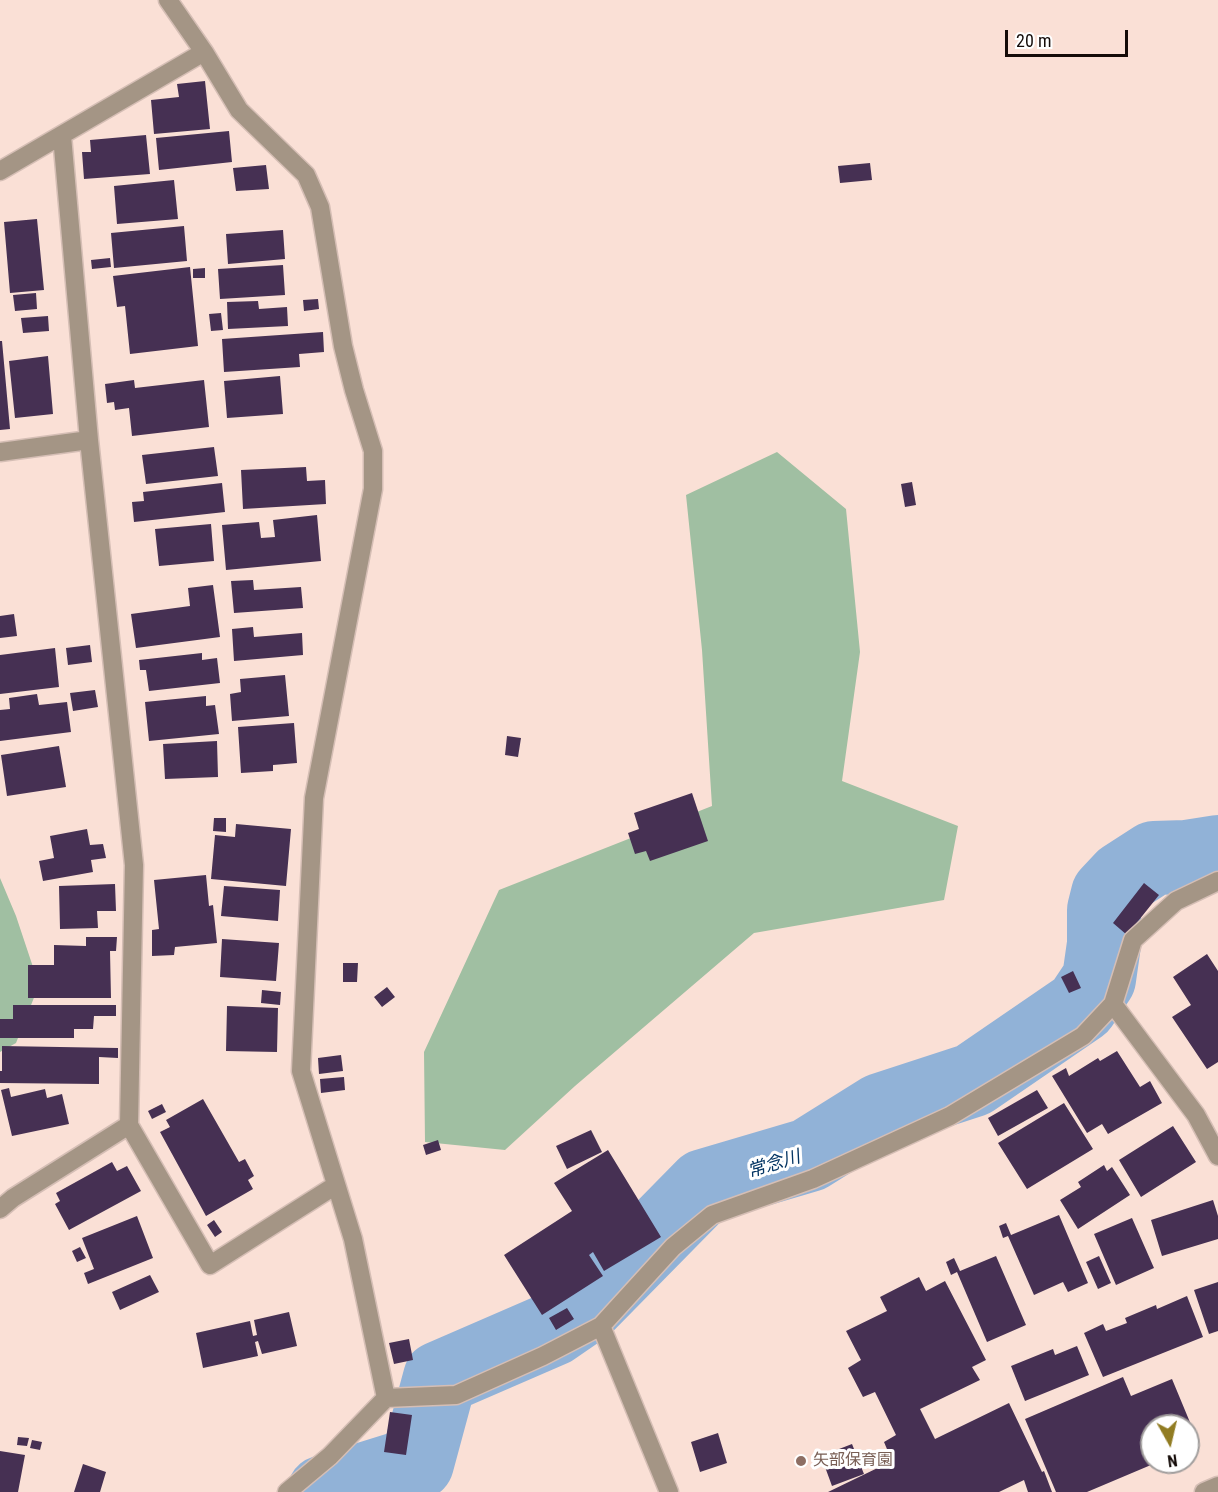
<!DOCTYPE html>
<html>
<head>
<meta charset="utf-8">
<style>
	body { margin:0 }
	#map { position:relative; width:1218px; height:1492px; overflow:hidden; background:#fae0d6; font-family:"Roboto Condensed",sans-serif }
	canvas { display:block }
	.north { position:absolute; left:1140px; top:1414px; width:60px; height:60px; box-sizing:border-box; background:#fff; border:2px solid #a19e9d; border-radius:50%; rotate:172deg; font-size:16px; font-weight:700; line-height:24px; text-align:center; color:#150c09 }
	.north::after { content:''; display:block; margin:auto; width:21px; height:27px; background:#917c22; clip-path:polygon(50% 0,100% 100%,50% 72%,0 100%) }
	.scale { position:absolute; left:1005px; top:30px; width:123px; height:27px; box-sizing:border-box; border:3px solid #150c09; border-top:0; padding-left:8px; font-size:18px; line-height:21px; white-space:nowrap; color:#150c09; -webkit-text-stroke:4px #fff; paint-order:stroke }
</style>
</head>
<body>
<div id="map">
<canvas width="1218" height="1492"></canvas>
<div class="north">N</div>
<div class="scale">20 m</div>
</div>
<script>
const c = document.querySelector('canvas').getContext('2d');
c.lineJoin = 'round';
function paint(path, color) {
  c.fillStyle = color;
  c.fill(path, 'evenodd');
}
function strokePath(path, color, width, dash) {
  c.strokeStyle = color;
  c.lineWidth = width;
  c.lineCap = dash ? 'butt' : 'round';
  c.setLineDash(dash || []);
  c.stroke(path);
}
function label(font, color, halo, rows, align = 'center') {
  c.font = font + ' "Roboto Condensed","Noto Sans JP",sans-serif';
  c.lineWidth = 6;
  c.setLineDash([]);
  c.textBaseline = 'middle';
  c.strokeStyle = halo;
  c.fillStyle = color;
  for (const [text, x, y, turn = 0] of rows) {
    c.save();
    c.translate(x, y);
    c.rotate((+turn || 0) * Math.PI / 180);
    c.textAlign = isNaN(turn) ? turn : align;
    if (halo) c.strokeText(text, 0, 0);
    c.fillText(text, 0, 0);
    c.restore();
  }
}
const green = new Path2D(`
	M777 452 846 509 860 652 842 781 958 826 944 900 754 933 575 1086 505 1150 425 1142 424 1052 499 890 712 806 702 650 686 495Z
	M0 878 16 916 39 985 16 1043 0 1052Z`);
const river = new Path2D(`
	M324 1492 417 1463 440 1378 553 1329 585 1307 704 1186 809 1155 881 1110 973 1080 1081 1006 1099 979 1104 944V910L1108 894 1123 878 1154 858 1186 857 1218 852`);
const building = new Path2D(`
	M205 81 210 129 154 134 151 100 179 97 177 84Z
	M229 131 232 162 159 170 156 138Z
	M146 135 150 174 84 179 82 152H91L90 140Z
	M870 163 872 180 840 183 838 166Z
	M266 165 269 189 236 191 233 168Z
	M174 180 178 219 117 224 114 186Z
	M37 219 44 290 10 293 4 222Z
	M184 226 187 261 114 268 111 233Z
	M283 230 285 259 228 264 226 234Z
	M110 258 111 267 92 269 91 260Z
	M283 265 285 295 220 299 218 269Z
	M190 267 198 346 130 354 125 306 117 307 113 276Z
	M205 268V278H193V269Z
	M36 293 37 309 15 311 13 295Z
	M318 299 319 309 304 311 303 300Z
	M258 301 259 309 287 307 288 326 228 329 227 302Z
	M221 313 223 330 211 331 209 314Z
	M48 316 49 331 23 333 21 318Z
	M323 332 324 352 299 354 300 367 224 372 222 339Z
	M0 341H2L10 429 0 430Z
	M48 356 53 414 15 418 9 361Z
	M280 376 283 414 227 418 224 381Z
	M134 380 135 388 204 380 209 427 132 436 129 408 115 410 114 402 107 403 105 384Z
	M214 447 218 476 146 484 142 455Z
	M306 467 307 481 325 480 326 504 243 509 241 470Z
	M912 482 916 505 905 507 901 484Z
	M222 483 225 512 134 522 132 502 144 501 143 492Z
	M317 515 321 561 226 570 222 525 259 522 261 538 275 537 273 520Z
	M211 524 214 561 159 566 155 529Z
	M253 580 254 590 301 587 303 608 234 613 231 581Z
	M213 585 220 637 136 648 131 614 190 606 188 588Z
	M14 614 17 636 0 638V616Z
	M253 627 254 637 302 633 303 655 234 661 232 629Z
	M90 645 92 662 68 665 66 648Z
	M55 648 59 687 0 694V655Z
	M202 653V660L217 658 220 683 149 691 146 670H140L139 660Z
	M285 675 289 716 232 721 230 694 241 692 240 679Z
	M95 690 98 707 73 711 70 693Z
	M37 694 39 705 67 702 71 732 0 741V710L10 709 9 698Z
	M206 696V706L215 705 219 734 149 741 145 702Z
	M294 723 297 763 273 765V771L241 773 238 727Z
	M507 736 521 738 518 757 505 755Z
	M217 741 218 777 165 779 163 744Z
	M59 746 66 787 7 796 1 755Z
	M692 793 708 841 650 861 646 851 635 854 628 833 639 829 634 813Z
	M214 818H226V832L213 831Z
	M236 824 291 829 286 886 211 879 215 835 235 837Z
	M87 829 90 845 103 844 106 858 91 860 93 872 43 881 39 861 54 858 50 836Z
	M206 875 209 906 213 905 217 943 175 947 174 955 152 956V930L159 929 154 880Z
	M1144 883 1159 895 1127 935 1113 923Z
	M115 884 116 911H97L98 928 60 929 59 886Z
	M224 886 280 890 278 921 221 916Z
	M86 937H117L116 951H110L111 998H28V965H54V945L86 946Z
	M222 939 279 943 276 981 220 977Z
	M1207 954 1218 971V1062L1207 1069 1172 1017 1191 1005 1173 977Z
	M343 963H358L357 982H343Z
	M1073 971 1081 988 1069 993 1061 977Z
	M387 987 395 997 382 1007 374 997Z
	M262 990 281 992 280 1005 261 1003Z
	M13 1005H116V1016H94L93 1029H74V1038H0V1019H13Z
	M227 1006 278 1008 277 1052 226 1051Z
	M2 1046 118 1048V1058L99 1057V1084L0 1083V1071H2Z
	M1117 1051 1140 1087 1150 1081 1162 1103 1108 1134 1102 1124 1087 1133 1052 1076 1066 1068 1069 1076 1098 1058 1100 1061Z
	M341 1055 343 1071 319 1074 318 1058Z
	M344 1077 345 1090 321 1093 320 1079Z
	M9 1088 11 1097 45 1089 47 1098 62 1094 69 1124 12 1136 1 1090Z
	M1037 1090 1048 1108 998 1136 988 1118Z
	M203 1099 239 1162 245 1159 254 1176 248 1180 253 1189 206 1216 160 1132 170 1127 166 1120Z
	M1064 1103 1093 1149 1027 1189 998 1143Z
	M162 1104 166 1112 152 1119 148 1111Z
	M1173 1126 1196 1162 1141 1197 1119 1160Z
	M591 1130 602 1152 567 1169 556 1146Z
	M438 1140 441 1150 426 1155 423 1145Z
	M608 1150 661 1237 604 1271 593 1252 589 1255 603 1276 542 1315 504 1255 572 1211 554 1183Z
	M112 1162 117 1171 127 1166 141 1191 69 1230 55 1204 60 1201 56 1193Z
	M1104 1165 1107 1171 1112 1167 1130 1195 1078 1229 1060 1200 1081 1187 1078 1182Z
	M1213 1200 1218 1216V1239L1162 1256 1151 1220Z
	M1059 1215 1088 1283 1068 1292 1063 1282 1034 1295 1008 1236 1003 1238 999 1226 1006 1223 1011 1235Z
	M137 1216 153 1258 88 1284 84 1273 94 1269 82 1238Z
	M1132 1218 1154 1268 1116 1285 1094 1234Z
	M214 1220 222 1232 215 1237 207 1225Z
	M80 1247 86 1258 77 1262 72 1251Z
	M996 1256 1026 1325 987 1342 957 1272 951 1275 946 1262 954 1258 960 1271Z
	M1099 1256 1111 1283 1098 1289 1086 1262Z
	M150 1275 159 1292 120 1310 112 1292Z
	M919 1277 926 1291 945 1281 986 1360 972 1367 980 1380 920 1409 935 1439 1009 1403 1042 1472 1044 1471 1052 1492H1028L1024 1480 999 1492H828L892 1461 884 1442 896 1435 875 1392 863 1397 848 1368 861 1360 846 1331 887 1311 880 1297Z
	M1218 1282V1331L1209 1334 1194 1290Z
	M1187 1296 1203 1337 1103 1377 1084 1333 1103 1324 1106 1331 1127 1323 1125 1318 1156 1305 1157 1309Z
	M567 1308 574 1319 556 1330 549 1318Z
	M289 1312 297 1346 262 1354 258 1341 255 1342 258 1356 203 1368 196 1333 250 1321 253 1336 257 1335 254 1320Z
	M409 1339 413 1360 394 1364 389 1343Z
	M1077 1346 1089 1375 1025 1401 1011 1366 1053 1349 1055 1355Z
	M1123 1377 1131 1396 1172 1379 1199 1444 1188 1449V1426H1152V1462H1158L1087 1492H1056L1025 1419Z
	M390 1412 412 1415 406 1455 384 1452Z
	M718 1433 727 1463 700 1472 691 1442Z
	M18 1437 29 1438 27 1446 17 1445Z
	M32 1440 42 1442 40 1450 30 1448Z
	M852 1444 864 1474 832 1486 821 1456Z
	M0 1451 25 1455 18 1492H0Z
	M83 1464 106 1472 100 1492H74Z`);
const minor = new Path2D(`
	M168 0 204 52 239 110 306 175 320 207 343 346 354 390 373 451V489L314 798 301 1071 353 1239 386 1398
	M62 136 89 440 134 865 129 1125 210 1265 336 1185
	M0 171 204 52
	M0 452 89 440
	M1113 1004 1196 1115 1218 1156
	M0 1209 13 1198 129 1125
	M601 1326 669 1492
	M287 1492 330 1456 386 1398 456 1395 543 1356 601 1326 673 1247 712 1215 813 1179 950 1116 1083 1036 1113 1004 1133 940 1176 901 1218 881
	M1204 1492 1218 1486`);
const markers = [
	[801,1461,6,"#8d6e63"]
];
const educationNames = [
	["矢部保育園",813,1461]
];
const waterNames = [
	["常念川",774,1165,-17]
];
paint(green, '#a0bfa2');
strokePath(river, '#91b2d7', 74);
paint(building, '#463053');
strokePath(minor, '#d5beb5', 21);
strokePath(minor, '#a49585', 18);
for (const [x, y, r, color] of markers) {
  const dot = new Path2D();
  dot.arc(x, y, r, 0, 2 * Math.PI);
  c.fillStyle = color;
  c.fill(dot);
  strokePath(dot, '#fff', 2);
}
label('16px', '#785e54', '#fff', educationNames, 'left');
label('italic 18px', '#043563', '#fff', waterNames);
</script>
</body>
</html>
